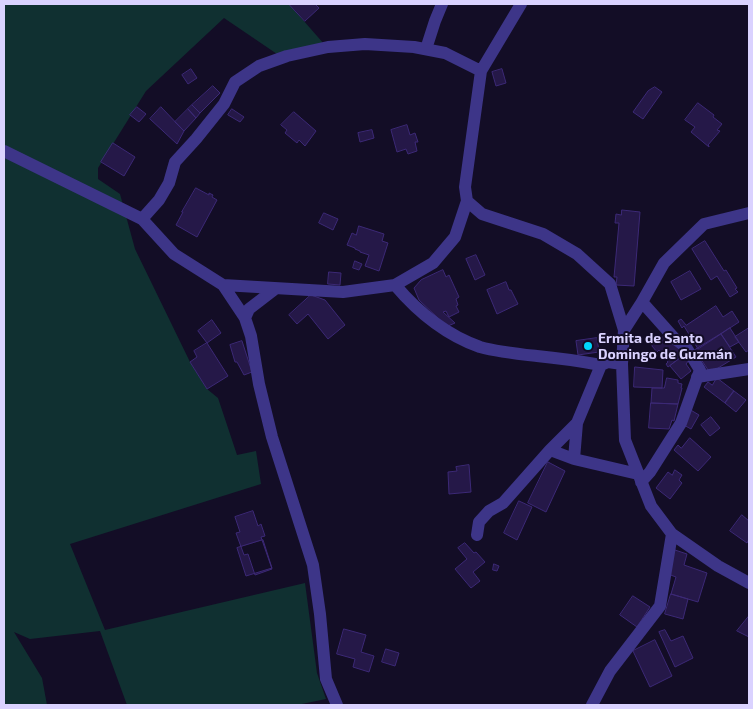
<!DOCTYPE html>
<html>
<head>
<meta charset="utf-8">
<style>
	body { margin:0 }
	#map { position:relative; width:753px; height:709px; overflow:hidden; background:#130d26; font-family:"Exo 2",sans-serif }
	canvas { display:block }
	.frame { position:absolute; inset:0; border:5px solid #dad2ff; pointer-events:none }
</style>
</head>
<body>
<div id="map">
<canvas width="753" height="709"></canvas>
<div class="frame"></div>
</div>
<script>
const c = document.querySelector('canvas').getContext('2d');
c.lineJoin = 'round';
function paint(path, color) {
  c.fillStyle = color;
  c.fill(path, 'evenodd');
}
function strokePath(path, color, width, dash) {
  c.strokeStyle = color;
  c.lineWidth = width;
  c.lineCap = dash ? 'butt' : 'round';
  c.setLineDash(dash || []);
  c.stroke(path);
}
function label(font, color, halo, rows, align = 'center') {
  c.font = font + ' "Exo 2",sans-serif';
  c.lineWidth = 4;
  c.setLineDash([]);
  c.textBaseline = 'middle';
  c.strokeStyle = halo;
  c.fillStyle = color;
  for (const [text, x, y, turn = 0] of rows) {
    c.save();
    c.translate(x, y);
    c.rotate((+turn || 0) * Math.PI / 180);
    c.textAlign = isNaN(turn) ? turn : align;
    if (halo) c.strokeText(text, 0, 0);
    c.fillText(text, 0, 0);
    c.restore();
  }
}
const green = new Path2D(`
	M4 4H289L324 44 277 54 224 18 146 91 98 168V179L120 194 135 249 190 362 207 389 218 398 237 455 256 451 261 484 70 544 105 630 305 583 317 673 326 699 297 705H127L100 631 30 639 14 632 42 678 47 705H4Z`);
const building = new Path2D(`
	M289 4H315L319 8 305 21Z
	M191 69 197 78 188 84 182 75Z
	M502 69 506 83 496 86 492 72Z
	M213 86 220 93 200 113 192 105Z
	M655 87 662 92 643 119 633 112 648 91Z
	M698 103 714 115 713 117 722 124 717 130 720 131 708 145 709 146V147L691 132 695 127 685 120Z
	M192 105 200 113 196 118 188 109Z
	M137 107 146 114 139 122 130 115Z
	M161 107 184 131 177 144 150 119Z
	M188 109 196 118 184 131 175 122Z
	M232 109 244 117 240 122 228 115Z
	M294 112 316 131 305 146 299 140 297 143 285 133 287 130 281 125Z
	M407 125 410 135 415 133 418 142H415L417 151 408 154 406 149 397 152 391 130Z
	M372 130 374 138 360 142 358 133Z
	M113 143 135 157 124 176 101 162Z
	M196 188 209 195V193L213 195 212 197 217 200 197 237 176 225 183 212H182Z
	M622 210 640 212 634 286 616 285 617 277H614L619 223H615L616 214 621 215Z
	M324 213 338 219 333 230 319 223Z
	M359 226 384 234 382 241 388 243 379 271 365 266 369 255 360 252V251L355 249V248L347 245 352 233 356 235Z
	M705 241 724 271 726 270 737 288 735 289 738 292 730 297 717 276 711 280 692 249Z
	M476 255 485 275 475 280 466 259Z
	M355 261 362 264 359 270 353 268Z
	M443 270 446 277 449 275 459 297 456 299 458 305 456 306 459 312 449 317 446 311 443 312 455 323 448 326 440 320 419 300 414 288 421 280Z
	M690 271 701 289 681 300 671 282Z
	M329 272 341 273 340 285 328 284Z
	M506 282 509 290H511L518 304 497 314 487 290Z
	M311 295 325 300 345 325 328 339 308 314 297 324 289 315Z
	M716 306 723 317 732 311 739 322 698 349 684 326 682 328 678 321 681 319 686 325Z
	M212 320 221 333 207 343 198 331Z
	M730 328 739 342 730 347 721 334Z
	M749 328V350L746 352 735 337Z
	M667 334 684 355 668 367 666 364 668 362 659 350 657 352 652 346Z
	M721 334 736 357 710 373 695 350Z
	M597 338 599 352 578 355 576 341Z
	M242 341 252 372 244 375 237 362H235L230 345Z
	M207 343 228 376 207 389 190 362 197 357 194 351Z
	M685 354 689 360 686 364 691 371 681 379 670 366Z
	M635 367 663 370 662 388 634 387Z
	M667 378 678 380V383L682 384 681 388H682L678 404 651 403 652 388H664Z
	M717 378 734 391 725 403 704 387 708 382 712 385Z
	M734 391 746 400 736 412 725 403Z
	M651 403 678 404 674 421 672 420 669 429 649 428Z
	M689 409 699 415 691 429 682 424Z
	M711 417 720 428 710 436 701 425Z
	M690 438 711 457 698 471 674 450 678 445 681 448Z
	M548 462 565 471 546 512 528 503Z
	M469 465 471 492 449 494 448 472 457 471 456 467Z
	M675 470 682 475 679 480 682 483 670 499 656 488 668 472 672 475Z
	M519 501 532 507 517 540 504 533Z
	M253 511 258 526 261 524 265 536 261 537 272 569 255 575 248 554 244 555 236 533 240 532 235 517Z
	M742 515 749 521V539L747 543 730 531Z
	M263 540 272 568 246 576 237 548Z
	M465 543 474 553 476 552 485 562 473 572 480 581 471 588 455 569 467 559 458 548Z
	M675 550 687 554 684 565 707 573 698 602 671 594 676 577 668 574Z
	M494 564 499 566 497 571 493 570Z
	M671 594 688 599 683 619 665 614Z
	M633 596 650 607 637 627 620 615Z
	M749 616V637L737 631Z
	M344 629 366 635 361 652 374 656 369 672 353 667 355 659 337 654Z
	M665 630 671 641 683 636 693 658 675 667 659 632Z
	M655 640 672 676 650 687 633 651Z
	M386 649 399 653 395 666 382 662Z`);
const minor = new Path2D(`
	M521 4 481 71 465 187 467 201 482 214 543 234 577 254 610 284 624 330 622 364 625 440 651 506 672 534 718 566 749 583
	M426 49 435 21 442 4
	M4 151 142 219 174 254 223 285 245 318 251 336 259 384 272 437 313 565 320 614 326 679 337 705
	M142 219 159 200 169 183 175 162 196 139 224 104 235 82 259 66 287 56 328 47 365 44 414 47 445 53 481 71
	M223 285 343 292 395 285 433 263 455 237 467 201
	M395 285C417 311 446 335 480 347 498 352 518 354 537 356 558 358 579 361 601 365
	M245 318 249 309 275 289
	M624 330 642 302 664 263 704 224 749 213
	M622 364 608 362 601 365 577 423 574 459 638 474
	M697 377 749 369
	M574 459 550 450 577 423
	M641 482 650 472 681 423 700 370 686 347 675 339 642 302
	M477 535 479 522 489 511 503 503 550 450
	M592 705 610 671 660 606 672 534`);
const markers = [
	[588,346,5,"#00d6fd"]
];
const poiNames = [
	["Ermita de Santo",598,338],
	["Domingo de Guzmán",598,354]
];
paint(green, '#103031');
paint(building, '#251848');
strokePath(building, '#3c2976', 1);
strokePath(minor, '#3d3588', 12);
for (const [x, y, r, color] of markers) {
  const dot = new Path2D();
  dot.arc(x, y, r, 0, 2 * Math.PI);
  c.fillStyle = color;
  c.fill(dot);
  strokePath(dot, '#130d26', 2);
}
label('bold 14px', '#dad2ff', '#130d26', poiNames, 'left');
</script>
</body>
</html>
